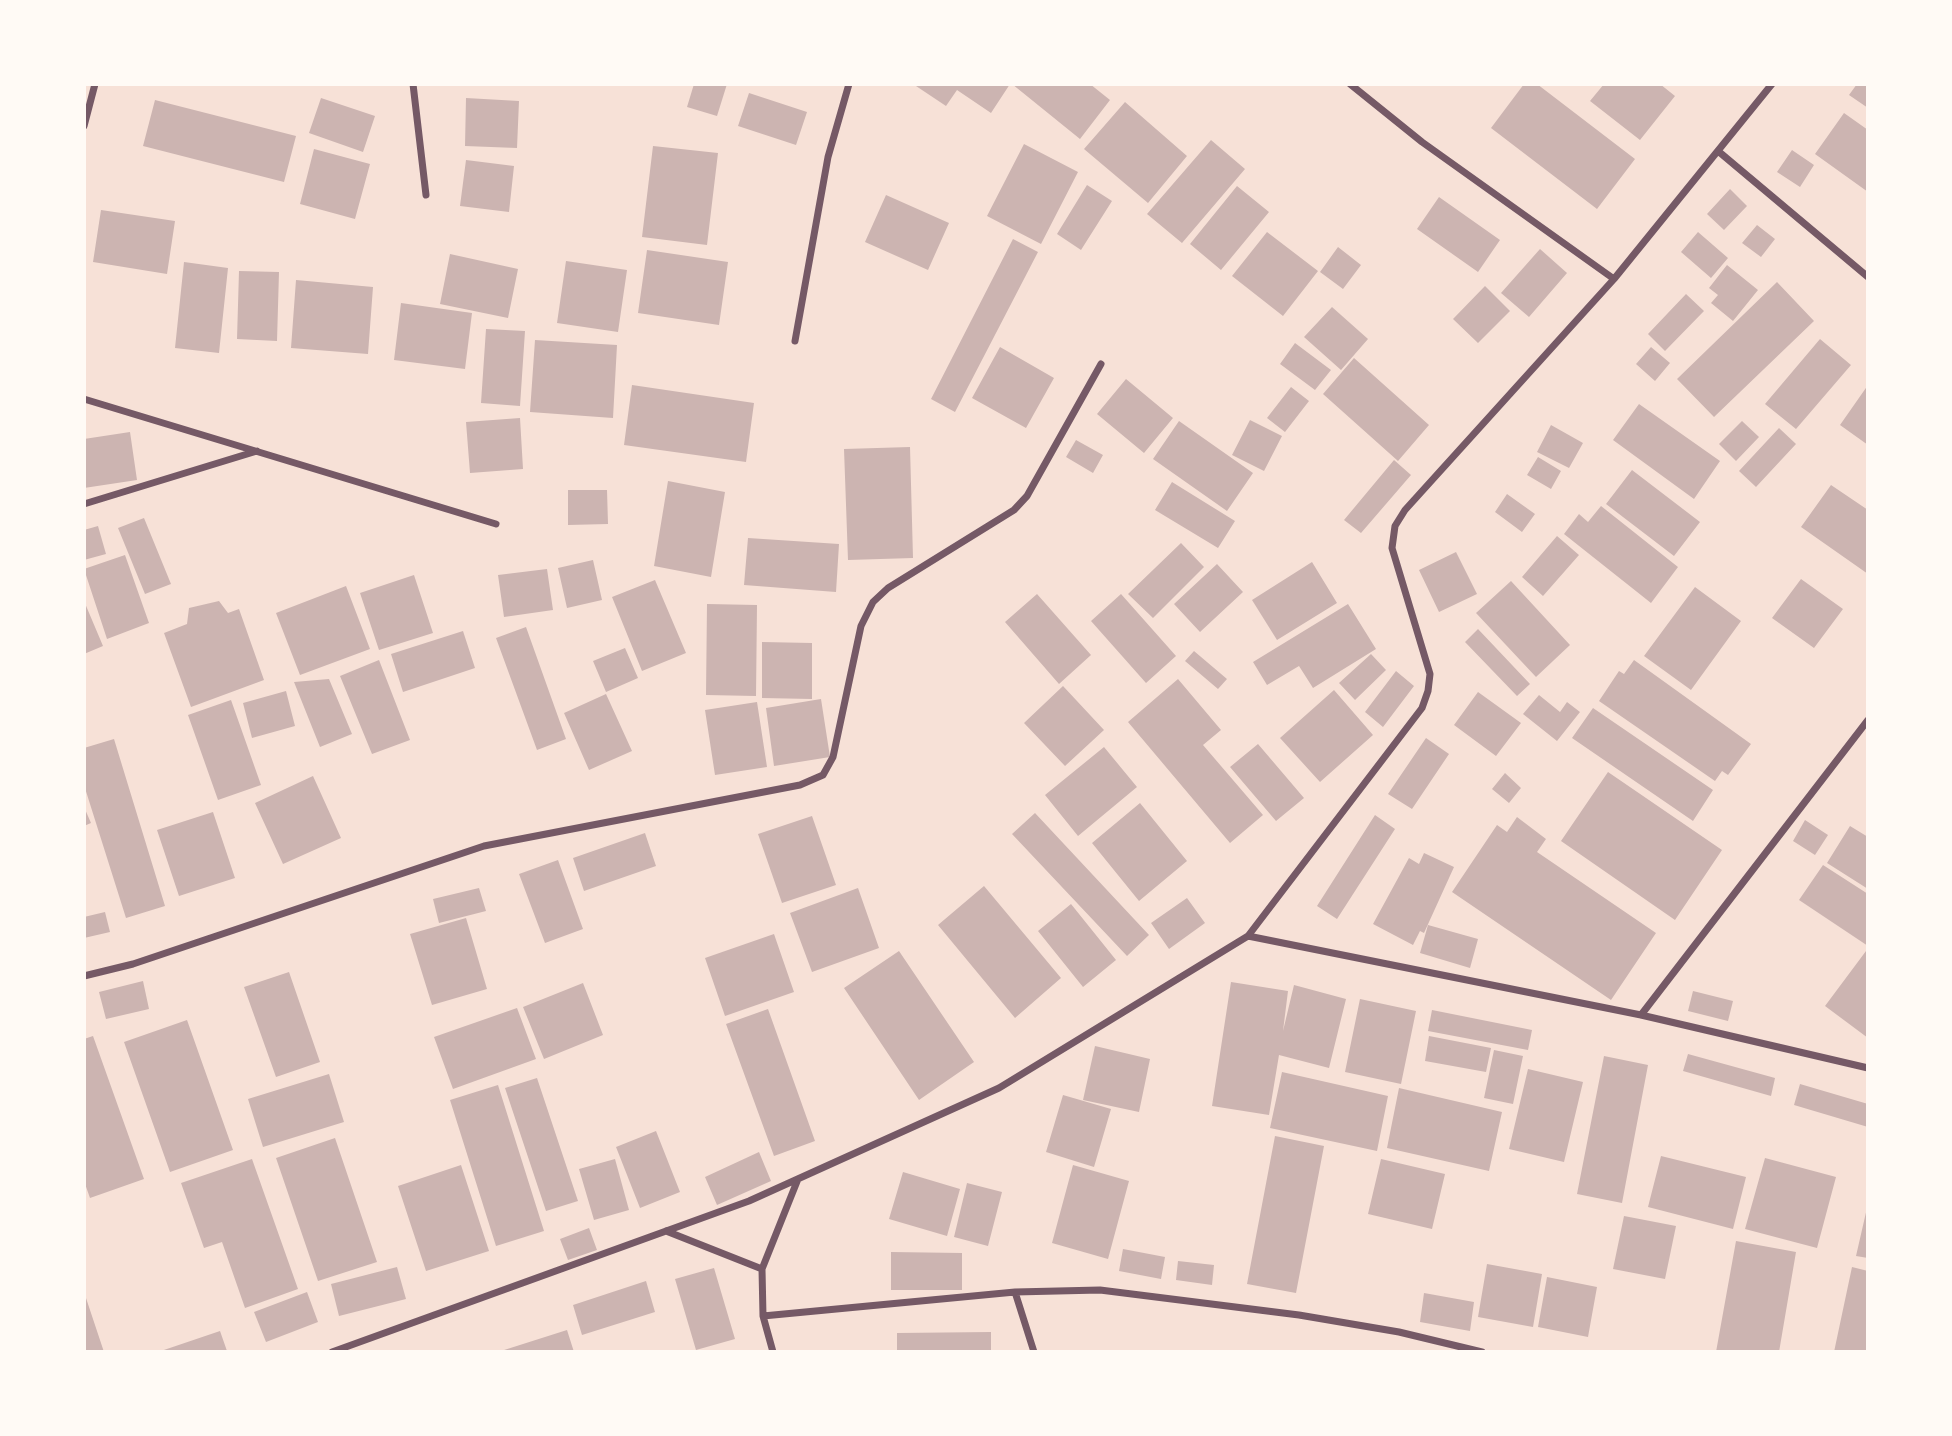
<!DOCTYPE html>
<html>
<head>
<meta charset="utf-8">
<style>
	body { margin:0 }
	#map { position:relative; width:1952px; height:1436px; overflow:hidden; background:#f7e1d7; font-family:Raleway,sans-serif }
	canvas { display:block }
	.frame { position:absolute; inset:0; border:86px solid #fffaf5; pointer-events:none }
</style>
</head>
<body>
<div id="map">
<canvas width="1952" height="1436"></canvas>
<div class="frame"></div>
</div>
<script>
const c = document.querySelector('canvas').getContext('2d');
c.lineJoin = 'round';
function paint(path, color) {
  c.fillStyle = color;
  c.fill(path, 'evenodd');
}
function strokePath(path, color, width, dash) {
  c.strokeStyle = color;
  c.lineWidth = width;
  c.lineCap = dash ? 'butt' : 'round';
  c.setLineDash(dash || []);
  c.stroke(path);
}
const building = new Path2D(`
	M694 84H727L717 116 687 107Z
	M913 84H1010L991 113 957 90 946 106Z
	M1012 84H1090L1110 100 1080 139Z
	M1524 84H1537L1635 159 1597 209 1491 128Z
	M1604 84H1660L1675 96 1640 140 1590 101Z
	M1857 84H1868V108L1849 95Z
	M749 93 807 112 796 145 738 126Z
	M321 98 375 116 363 152 309 133Z
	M466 98 519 101 517 148 465 146Z
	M155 100 296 136 284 182 143 146Z
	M1125 102 1187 156 1148 203 1084 149Z
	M1844 113 1868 130V192L1815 154Z
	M1211 140 1245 169 1182 243 1147 214Z
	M1024 144 1078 172 1041 244 987 216Z
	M653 146 718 153 707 245 642 237Z
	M314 149 370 164 355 219 300 204Z
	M1792 150 1814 165 1800 187 1777 172Z
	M466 160 514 166 509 212 460 206Z
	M1087 185 1112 201 1081 250 1057 234Z
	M1237 186 1269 212 1221 270 1190 244Z
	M1730 189 1747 206 1724 230 1707 214Z
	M886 195 949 223 928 270 865 242Z
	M1439 197 1500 240 1478 272 1417 229Z
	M101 210 175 221 167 274 93 262Z
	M1757 225 1775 239 1761 257 1742 243Z
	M1267 232 1318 271 1283 316 1232 276Z
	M1698 232 1728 258 1711 278 1681 252Z
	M1013 239 1038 252 955 412 931 399Z
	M1338 247 1361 265 1343 289 1320 272Z
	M1540 249 1567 273 1529 317 1501 293Z
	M647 250 728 262 719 325 638 313Z
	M450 254 518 269 508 318 440 304Z
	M566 261 627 270 618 332 557 323Z
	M184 262 228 268 219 353 175 348Z
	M1727 265 1758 290 1733 321 1711 303 1718 295 1709 288Z
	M239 271 279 272 277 341 237 339Z
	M296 280 373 287 368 354 291 348Z
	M1777 282 1814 321 1714 417 1677 379Z
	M1485 286 1510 311 1478 343 1453 319Z
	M1686 294 1704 311 1665 351 1648 334Z
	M401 303 472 313 465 369 394 360Z
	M1332 307 1368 339 1341 370 1304 337Z
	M486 329 525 331 520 406 481 403Z
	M1820 339 1851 365 1796 429 1765 404Z
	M535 340 617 345 613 418 530 412Z
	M1295 343 1331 370 1315 390 1280 364Z
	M1000 347 1054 378 1026 428 972 398Z
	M1651 347 1670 363 1655 381 1636 364Z
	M1354 358 1429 425 1398 461 1323 394Z
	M1126 379 1173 418 1144 453 1097 414Z
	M632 385 754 403 746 462 624 445Z
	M1868 385V445L1840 425Z
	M1291 387 1309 401 1285 432 1267 418Z
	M1639 404 1720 461 1694 499 1613 440Z
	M520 418 523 469 470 473 466 422Z
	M1250 420 1282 436 1264 471 1232 455Z
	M1179 421 1253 473 1227 511 1153 459Z
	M1742 421 1759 437 1736 461 1719 444Z
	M1551 425 1583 443 1569 468 1537 452Z
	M1779 428 1796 444 1756 487 1739 471Z
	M130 432 137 480 84 488V439Z
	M1076 440 1103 455 1093 473 1066 457Z
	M910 447 913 558 848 560 844 449Z
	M1538 457 1561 471 1551 489 1527 475Z
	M1394 460 1411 475 1361 533 1344 520Z
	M1632 470 1700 522 1674 556 1606 504Z
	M668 481 725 492 711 577 654 566Z
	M1172 482 1235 521 1218 548 1155 510Z
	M1831 485 1868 510V574L1801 527Z
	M568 490H607L608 524 568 525Z
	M1507 494 1535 514 1522 532 1495 512Z
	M1601 506 1678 567 1651 603 1564 534 1579 514 1588 522Z
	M144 518 171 584 145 594 118 528Z
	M98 526 106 554 84 560V530Z
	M1557 536 1579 555 1543 596 1522 577Z
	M748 538 839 544 836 592 744 585Z
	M1181 543 1204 567 1153 618 1128 594Z
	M1456 552 1477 594 1439 612 1419 570Z
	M125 555 149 623 107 639 84 569Z
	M593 560 602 600 567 608 558 568Z
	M1312 562 1337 603 1277 640 1252 600Z
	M1217 564 1243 592 1200 632 1174 604Z
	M547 569 553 610 504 617 498 575Z
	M414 575 433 633 379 650 360 593Z
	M1801 579 1843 609 1814 648 1772 618Z
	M655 580 686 653 642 671 612 597Z
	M1511 581 1570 645 1536 677 1476 613Z
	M346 586 370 649 300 675 276 613Z
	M1695 587 1741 621 1691 690 1644 656Z
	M1037 594 1091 655 1059 684 1005 622Z
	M1121 594 1176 656 1146 683 1091 621Z
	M84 601 103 646 84 654Z
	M219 601 228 613 239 609 264 680 191 707 164 633 187 624 189 608Z
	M707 604 757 605 756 696 706 695Z
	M1348 604 1376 649 1313 688 1299 666 1267 685 1253 662Z
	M526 627 566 739 537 750 496 638Z
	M1478 629 1530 684 1517 696 1465 642Z
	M463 631 475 668 403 692 391 654Z
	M762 642 812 643V699L762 698Z
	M625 648 638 678 606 692 593 661Z
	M1194 651 1227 679 1218 689 1185 661Z
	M1371 654 1386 670 1355 700 1339 683Z
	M379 660 410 740 372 754 340 676Z
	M1634 660 1751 744 1728 775 1722 771 1715 781 1599 701 1619 671 1624 674Z
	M1396 671 1414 686 1383 727 1365 712Z
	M329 679 352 734 320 747 294 682Z
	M1178 679 1221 730 1203 745 1263 815 1230 843 1128 722Z
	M1063 686 1104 730 1065 766 1024 723Z
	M1334 690 1373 735 1320 782 1280 738Z
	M286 691 295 726 252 738 243 703Z
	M1478 692 1521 723 1496 756 1454 725Z
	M606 694 632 751 589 770 564 713Z
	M1539 695 1560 712 1567 702 1580 712 1557 741 1523 714Z
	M821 699 830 757 774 766 766 708Z
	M231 700 261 785 218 800 188 715Z
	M757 702 767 767 715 775 705 710Z
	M1593 708 1713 790 1693 821 1572 738Z
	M1426 738 1449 754 1412 809 1388 794Z
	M114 739 165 906 126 918 84 785V748Z
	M1258 744 1304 798 1276 821 1230 767Z
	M1104 747 1137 787 1078 836 1045 795Z
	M1608 772 1722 850 1675 920 1561 841Z
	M1505 773 1521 788 1509 803 1492 789Z
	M313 776 341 838 283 864 255 803Z
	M1140 803 1187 861 1139 901 1092 843Z
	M84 807 91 823 84 826Z
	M213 812 235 878 179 896 157 830Z
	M1035 813 1149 935 1127 956 1012 834Z
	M1375 815 1395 829 1337 919 1317 906Z
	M812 816 836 885 782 903 758 834Z
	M1517 817 1546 839 1537 852 1656 933 1611 1000 1452 892 1497 825 1507 832Z
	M1805 820 1828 835 1815 855 1793 841Z
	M1850 826 1868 837V889L1827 863Z
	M645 833 656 866 584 891 573 858Z
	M1424 853 1454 867 1424 933 1420 931 1413 945 1373 924 1409 858 1419 864Z
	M558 860 583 929 545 943 519 874Z
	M1823 865 1868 894V946L1799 900Z
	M984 886 1061 978 1015 1018 938 925Z
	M479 888 486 911 439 923 433 899Z
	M858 888 879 948 812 972 790 913Z
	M1187 898 1205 923 1169 949 1151 923Z
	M1071 904 1116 960 1083 987 1038 931Z
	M105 912 110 932 84 938V917Z
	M466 918 487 989 432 1005 410 934Z
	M1428 925 1478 939 1470 968 1420 953Z
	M774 934 794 992 725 1016 705 958Z
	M899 951 974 1062 919 1100 844 988Z
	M1866 951 1868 952V1038L1825 1006Z
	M289 972 320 1062 276 1077 244 987Z
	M143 981 149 1009 106 1019 99 992Z
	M1231 982 1288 991 1283 1031 1294 985 1346 999 1329 1068 1279 1055 1269 1115 1212 1106Z
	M583 983 603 1035 544 1059 523 1007Z
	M1693 991 1733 1001 1728 1021 1688 1011Z
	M1360 999 1416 1011 1401 1084 1345 1072Z
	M517 1008 536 1059 453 1089 434 1037Z
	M768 1009 815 1141 774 1156 726 1024Z
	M1432 1010 1532 1030 1528 1050 1428 1031Z
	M187 1020 233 1150 170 1172 124 1042Z
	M93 1036 144 1179 90 1198 84 1181V1039Z
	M1429 1036 1491 1048 1486 1072 1425 1061Z
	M1095 1046 1150 1059 1139 1112 1083 1100Z
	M1494 1050 1523 1056 1513 1104 1484 1098Z
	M1688 1054 1775 1078 1771 1096 1683 1071Z
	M1604 1056 1648 1065 1622 1203 1577 1194Z
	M1528 1069 1583 1082 1564 1162 1509 1149Z
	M1282 1072 1388 1096 1377 1151 1270 1128Z
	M329 1074 344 1122 263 1147 248 1099Z
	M537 1078 578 1201 546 1211 505 1088Z
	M1800 1084 1868 1104V1127L1794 1105Z
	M498 1085 544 1231 496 1246 450 1100Z
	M1399 1088 1502 1112 1489 1171 1387 1148Z
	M1063 1095 1111 1109 1094 1167 1046 1152Z
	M656 1131 680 1192 640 1208 616 1147Z
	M1275 1136 1324 1146 1296 1293 1247 1284Z
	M335 1138 377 1262 318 1281 276 1158Z
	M759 1152 771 1181 717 1205 705 1177Z
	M1661 1156 1746 1177 1733 1229 1648 1207Z
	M1765 1158 1836 1177 1817 1248 1745 1229Z
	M252 1159 298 1289 245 1308 222 1242 204 1248 181 1183Z
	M615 1159 629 1210 594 1220 579 1169Z
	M1381 1159 1445 1174 1432 1229 1368 1214Z
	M461 1165 489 1251 426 1271 398 1186Z
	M1073 1165 1129 1181 1108 1259 1052 1243Z
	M903 1172 960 1189 947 1236 889 1219Z
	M967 1183 1002 1192 988 1246 954 1237Z
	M1867 1208H1868V1258L1856 1256Z
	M1624 1216 1676 1226 1665 1279 1613 1269Z
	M589 1228 597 1250 568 1260 560 1239Z
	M1736 1241 1796 1252 1779 1352H1716Z
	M1123 1249 1165 1257 1161 1279 1119 1271Z
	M891 1252 962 1253V1290H891Z
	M1178 1261 1214 1265 1212 1285 1176 1280Z
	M1487 1264 1542 1274 1533 1327 1478 1317Z
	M397 1267 406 1299 339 1316 331 1284Z
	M1852 1267 1868 1271V1352H1834Z
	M714 1268 735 1339 696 1350 675 1279Z
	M1547 1277 1597 1287 1588 1337 1538 1327Z
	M646 1281 655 1312 582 1335 573 1305Z
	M84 1292 104 1352H84Z
	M307 1292 318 1322 266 1342 254 1312Z
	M1424 1293 1474 1302 1470 1331 1420 1322Z
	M567 1330 574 1352H501V1351Z
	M220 1331 227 1351 224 1352H158Z
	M991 1332V1352H897V1333Z`);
const minor = new Path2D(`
	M413 84 426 195
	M1350 84 1422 142 1614 279
	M84 126 95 84
	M1718 151 1868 277
	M795 341 828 157 849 84
	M84 399 496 524
	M84 504 257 451
	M1248 936 1641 1015 1868 1068
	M84 976 133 964 484 846 800 785 823 775 833 757 861 626 873 602 888 588 1014 510 1027 496 1101 364
	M1641 1015 1868 720
	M666 1231 762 1269
	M1015 1292 1034 1352
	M763 1316 1015 1292 1100 1290 1299 1315 1399 1332 1482 1352
	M332 1352 749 1201 999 1088 1248 936 1422 708 1428 691 1430 674 1392 548 1395 526 1405 510 1614 279 1772 84
	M773 1352 763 1316 762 1269 798 1179`);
paint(building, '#ccb4b1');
strokePath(minor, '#755966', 7);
</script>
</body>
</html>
